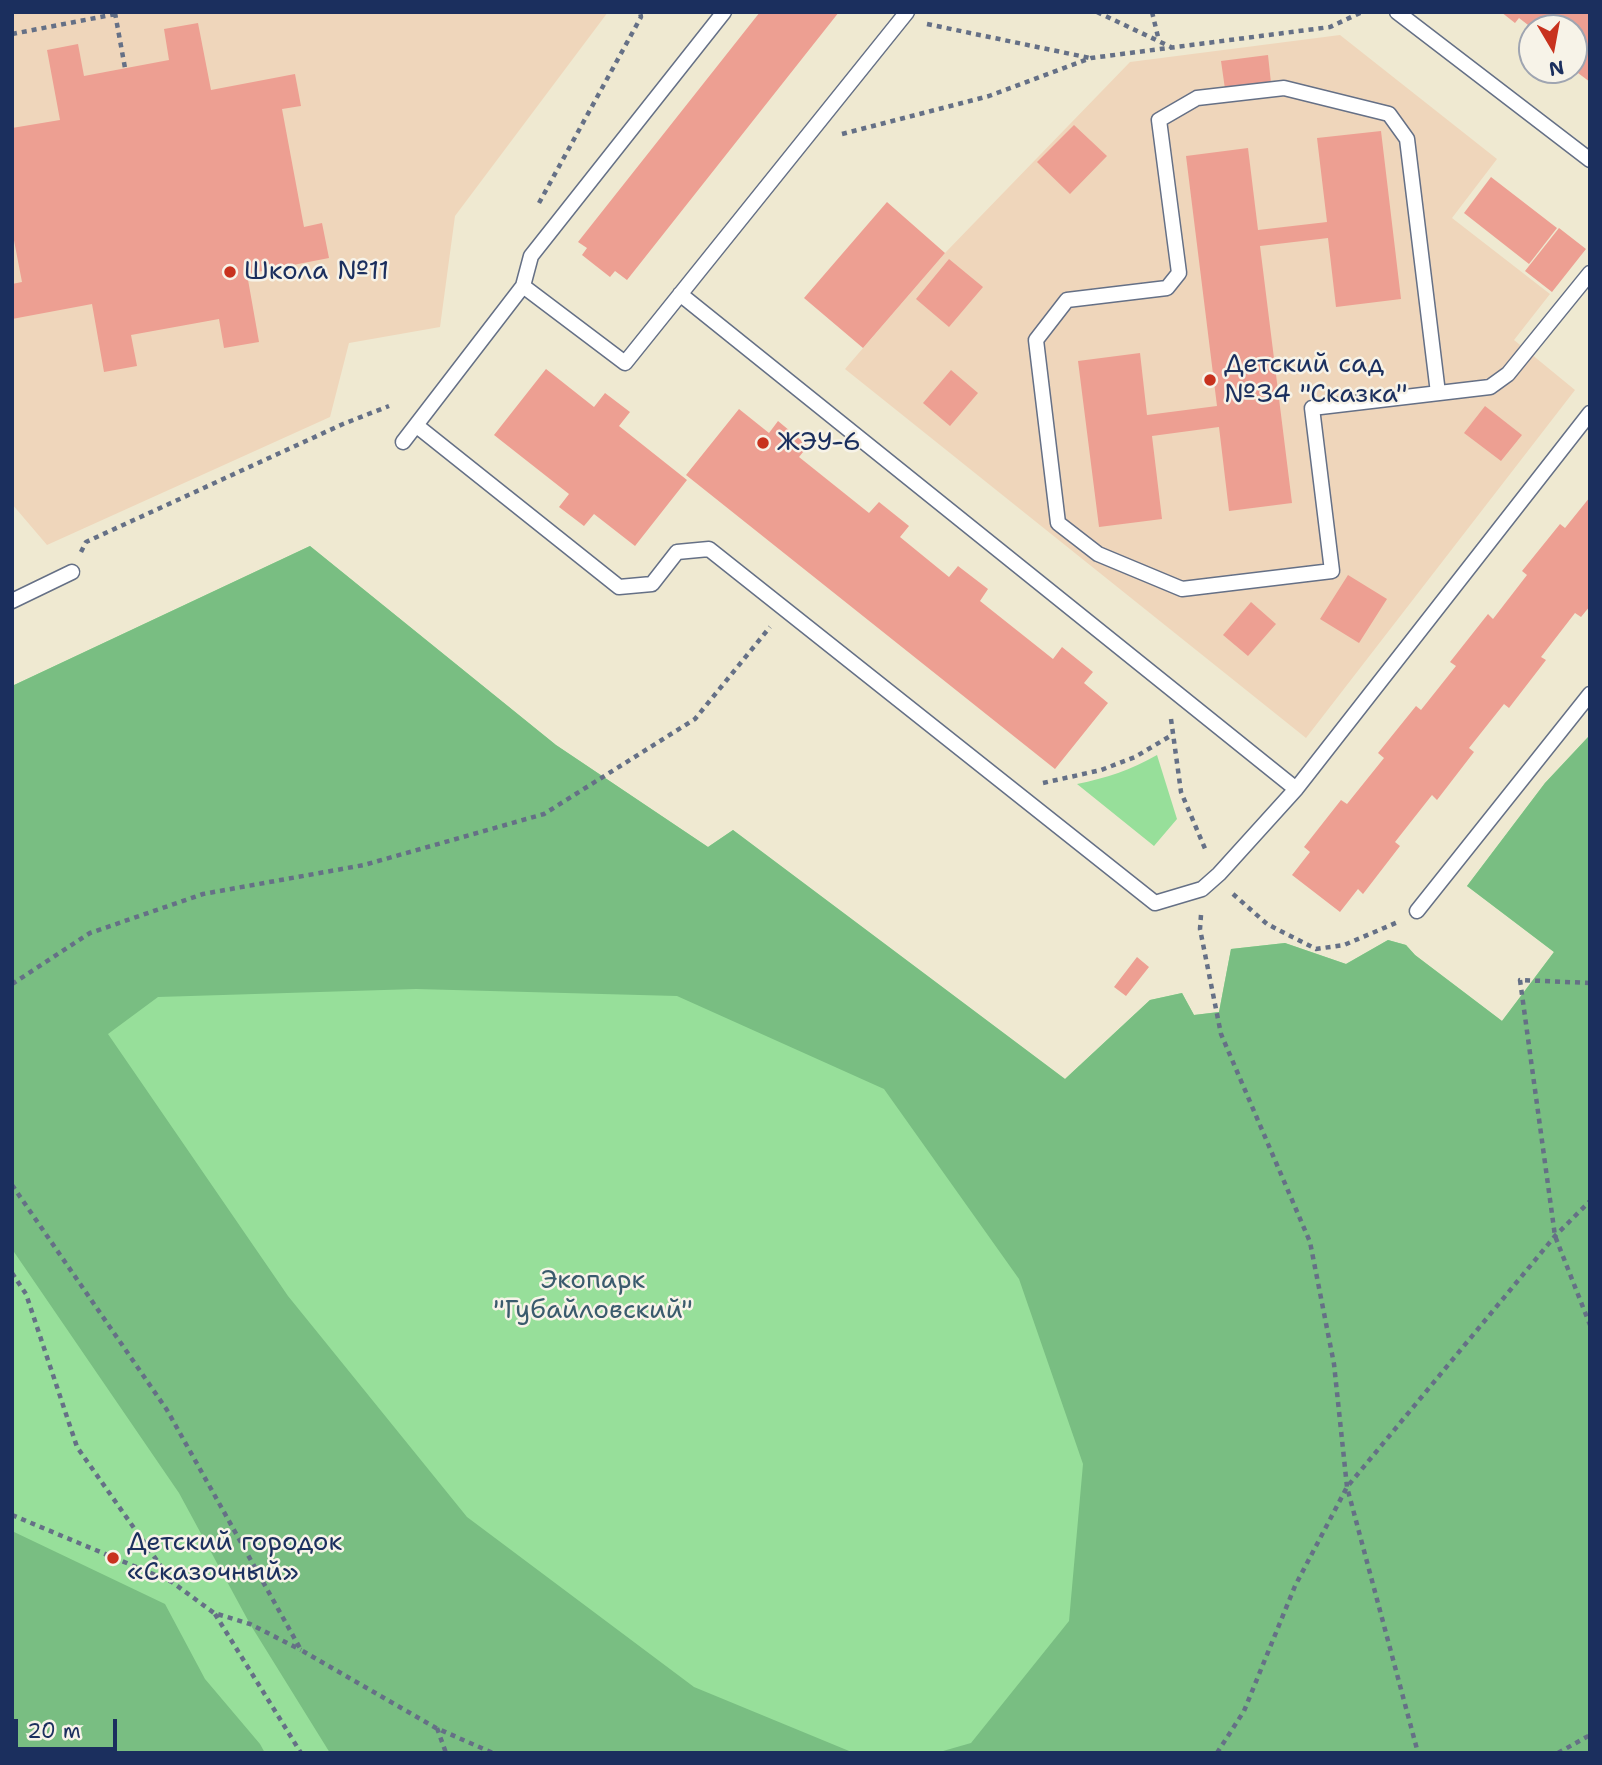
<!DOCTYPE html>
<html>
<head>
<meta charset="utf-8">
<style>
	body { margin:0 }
	#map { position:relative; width:1602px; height:1765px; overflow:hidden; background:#efe9d1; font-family:"Shantell Sans",sans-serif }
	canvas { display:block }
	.frame { position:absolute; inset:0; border:14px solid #1b2f5e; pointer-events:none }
	.north { position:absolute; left:1518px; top:14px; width:70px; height:70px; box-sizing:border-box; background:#f7f3e8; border:2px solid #9fa5b1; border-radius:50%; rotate:170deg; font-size:19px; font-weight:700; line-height:28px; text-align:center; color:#1b2f5e }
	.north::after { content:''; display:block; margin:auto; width:24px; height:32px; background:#c8321e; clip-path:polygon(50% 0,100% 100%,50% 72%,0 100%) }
	.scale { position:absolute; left:14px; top:1719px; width:103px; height:32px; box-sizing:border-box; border:4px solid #1b2f5e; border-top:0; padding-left:9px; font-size:21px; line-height:24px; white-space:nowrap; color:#1b2f5e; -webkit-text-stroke:5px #f7f3e8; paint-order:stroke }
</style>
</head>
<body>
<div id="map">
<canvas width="1602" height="1765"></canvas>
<div class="frame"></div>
<div class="north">N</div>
<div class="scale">20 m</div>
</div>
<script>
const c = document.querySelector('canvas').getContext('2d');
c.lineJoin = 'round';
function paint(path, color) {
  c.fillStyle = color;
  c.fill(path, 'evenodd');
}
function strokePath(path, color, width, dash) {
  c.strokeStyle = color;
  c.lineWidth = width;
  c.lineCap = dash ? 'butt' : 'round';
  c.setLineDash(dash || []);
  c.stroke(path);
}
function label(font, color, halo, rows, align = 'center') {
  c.font = font + ' "Shantell Sans",sans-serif';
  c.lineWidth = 5;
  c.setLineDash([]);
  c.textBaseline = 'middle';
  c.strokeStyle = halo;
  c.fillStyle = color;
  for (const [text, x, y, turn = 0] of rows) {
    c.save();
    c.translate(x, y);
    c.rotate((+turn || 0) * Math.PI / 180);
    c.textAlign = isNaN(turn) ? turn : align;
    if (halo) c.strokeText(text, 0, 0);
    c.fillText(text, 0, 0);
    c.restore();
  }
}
const built = new Path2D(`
	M12 12H608L455 216 440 327 349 343 330 417 47 545 12 504Z
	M1340 35 1497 159 1452 218 1550 294 1514 340 1575 390 1306 738 845 369 945 253 1130 62Z`);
const green = new Path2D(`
	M310 546 556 745 708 847 733 830 1065 1079 1150 1000 1182 993 1194 1015 1219 1012 1231 949 1285 943 1346 964 1388 940 1406 945 1415 955 1502 1021 1554 952 1467 886 1545 783 1590 735V1753H12V686Z
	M1157 755 1177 819 1154 846 1077 784C1106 778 1131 770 1157 755Z`);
const forest = new Path2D(`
	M310 546 556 745 708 847 733 830 1065 1079 1150 1000 1182 993 1194 1015 1219 1012 1231 949 1285 943 1346 964 1388 940 1406 945 1415 955 1502 1021 1554 952 1467 886 1545 783 1590 735V1753H936L971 1743 1069 1621 1083 1464 1019 1279 884 1089 677 996 416 989 158 997 108 1034 288 1296 467 1517 694 1687 854 1753H330L250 1624 179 1493 12 1249V686Z
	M12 1531 165 1604 205 1679 260 1744 265 1753H12Z`);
const building = new Path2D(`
	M760 12H839L627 280 615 271 610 277 582 255 587 248 578 242Z
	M1501 12H1590V82L1574 70V28H1532L1519 18 1515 23Z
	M198 23 211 90 295 74 301 106 282 109 304 227 322 223 329 258 247 274 259 342 224 348 219 319 131 335 137 366 104 372 92 304 12 319V284L22 282 12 230V128L60 120 47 50 78 44 84 76 169 60 164 29Z
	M1268 55 1271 83 1225 89 1221 61Z
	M1074 125 1107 156 1070 194 1037 162Z
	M1381 131 1401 299 1336 307 1328 238 1260 246 1292 503 1229 511 1219 427 1152 436 1162 519 1099 527 1078 361 1140 353 1147 415 1217 406 1186 156 1248 148 1258 230 1327 222 1317 138Z
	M1491 177 1557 228 1529 264 1464 213Z
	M887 202 945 253 863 348 804 298Z
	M1559 228 1586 249 1552 292 1525 271Z
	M949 259 983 287 949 327 916 299Z
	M546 369 594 407 605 393 630 412 619 426 687 480 635 546 594 514 584 526 559 507 569 494 494 435Z
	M951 370 978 393 950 426 923 403Z
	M1485 406 1522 435 1501 461 1464 433Z
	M739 409 769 433 778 421 808 446 799 457 869 513 879 502 909 526 900 537 949 577 958 566 988 589 980 601 1053 659 1062 647 1093 672 1084 683 1108 703 1055 769 686 475Z
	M1590 497V606L1581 617 1575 613 1541 657 1546 660 1509 708 1504 704 1469 748 1474 752 1437 800 1432 795 1395 842 1400 846 1363 894 1358 889 1340 912 1292 875 1310 852 1304 847 1341 800 1347 804 1384 758 1378 753 1416 706 1421 710 1456 666 1450 662 1488 614 1493 619 1527 575 1522 571 1560 524 1565 528Z
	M1348 575 1387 599 1359 643 1320 619Z
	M1251 602 1276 624 1248 656 1223 635Z
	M1137 957 1149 967 1126 996 1114 987Z`);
const path = new Path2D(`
	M1097 12 1171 47
	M1152 12 1159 41
	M115 13 125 68
	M927 24 1090 58
	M12 34 116 14
	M842 134 989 96 1091 58 1330 27 1362 12
	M539 203 641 17 640 12
	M81 552 86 542 343 424 389 406
	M1171 719 1181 792 1206 851
	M1043 783 1101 770 1135 757 1172 735
	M1233 894 1267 924 1316 949 1344 945 1398 922
	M1201 915 1200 929 1221 1034 1310 1242 1334 1364 1347 1487 1418 1753
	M1590 983 1520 980 1555 1236 1590 1325
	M12 984 90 933 203 894 364 865 544 814 695 719 770 627
	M12 1185 167 1410 301 1650 436 1728 493 1753
	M12 1273 26 1294 77 1447 172 1582
	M12 1515 172 1582 214 1613 250 1624 301 1650
	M215 1614 301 1753
	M437 1728 446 1753
	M1217 1753 1244 1711 1295 1586 1347 1487 1555 1236 1590 1201
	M1558 1753 1590 1735`);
const lane = new Path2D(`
	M1397 12 1590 160
	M523 286 531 256 724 12
	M680 294 1296 789
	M1438 393 1407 139 1389 114 1284 88 1197 98 1159 120 1179 273 1167 288 1067 300 1036 340 1058 523 1098 554 1182 589 1332 571 1312 408 1490 387 1508 374 1590 273
	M417 426 619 587 652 584 677 552 709 549 1155 903 1202 889 1219 874 1296 789 1590 413
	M403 442 523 286 625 363 907 12
	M12 601 72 572
	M1417 911 1590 694`);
const markers = [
	[230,272,7,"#c8321e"],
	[1210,380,7,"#c8321e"],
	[763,443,7,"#c8321e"],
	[113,1558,7,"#c8321e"]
];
const poiNames = [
	["Школа №11",244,272],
	["Детский сад",1224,365],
	["№34 \"Сказка\"",1224,395],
	["ЖЭУ-6",777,443],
	["Детский городок",127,1543],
	["«Сказочный»",127,1573]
];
const parkNames = [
	["Экопарк",593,1281],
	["\"Губайловский\"",593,1311]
];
paint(built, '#efd6bb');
paint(green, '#97df9a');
paint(forest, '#79be82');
paint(building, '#ed9f92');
strokePath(lane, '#657086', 17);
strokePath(path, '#657086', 4.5, [5, 5]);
strokePath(lane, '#fff', 14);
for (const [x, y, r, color] of markers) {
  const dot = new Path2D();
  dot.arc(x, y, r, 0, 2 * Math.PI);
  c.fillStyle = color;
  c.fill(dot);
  strokePath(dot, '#f7f3e8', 2.5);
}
label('26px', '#1b2f5e', '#f7f3e8', poiNames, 'left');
label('26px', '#3a5b6d', '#f7f3e8', parkNames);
</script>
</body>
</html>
